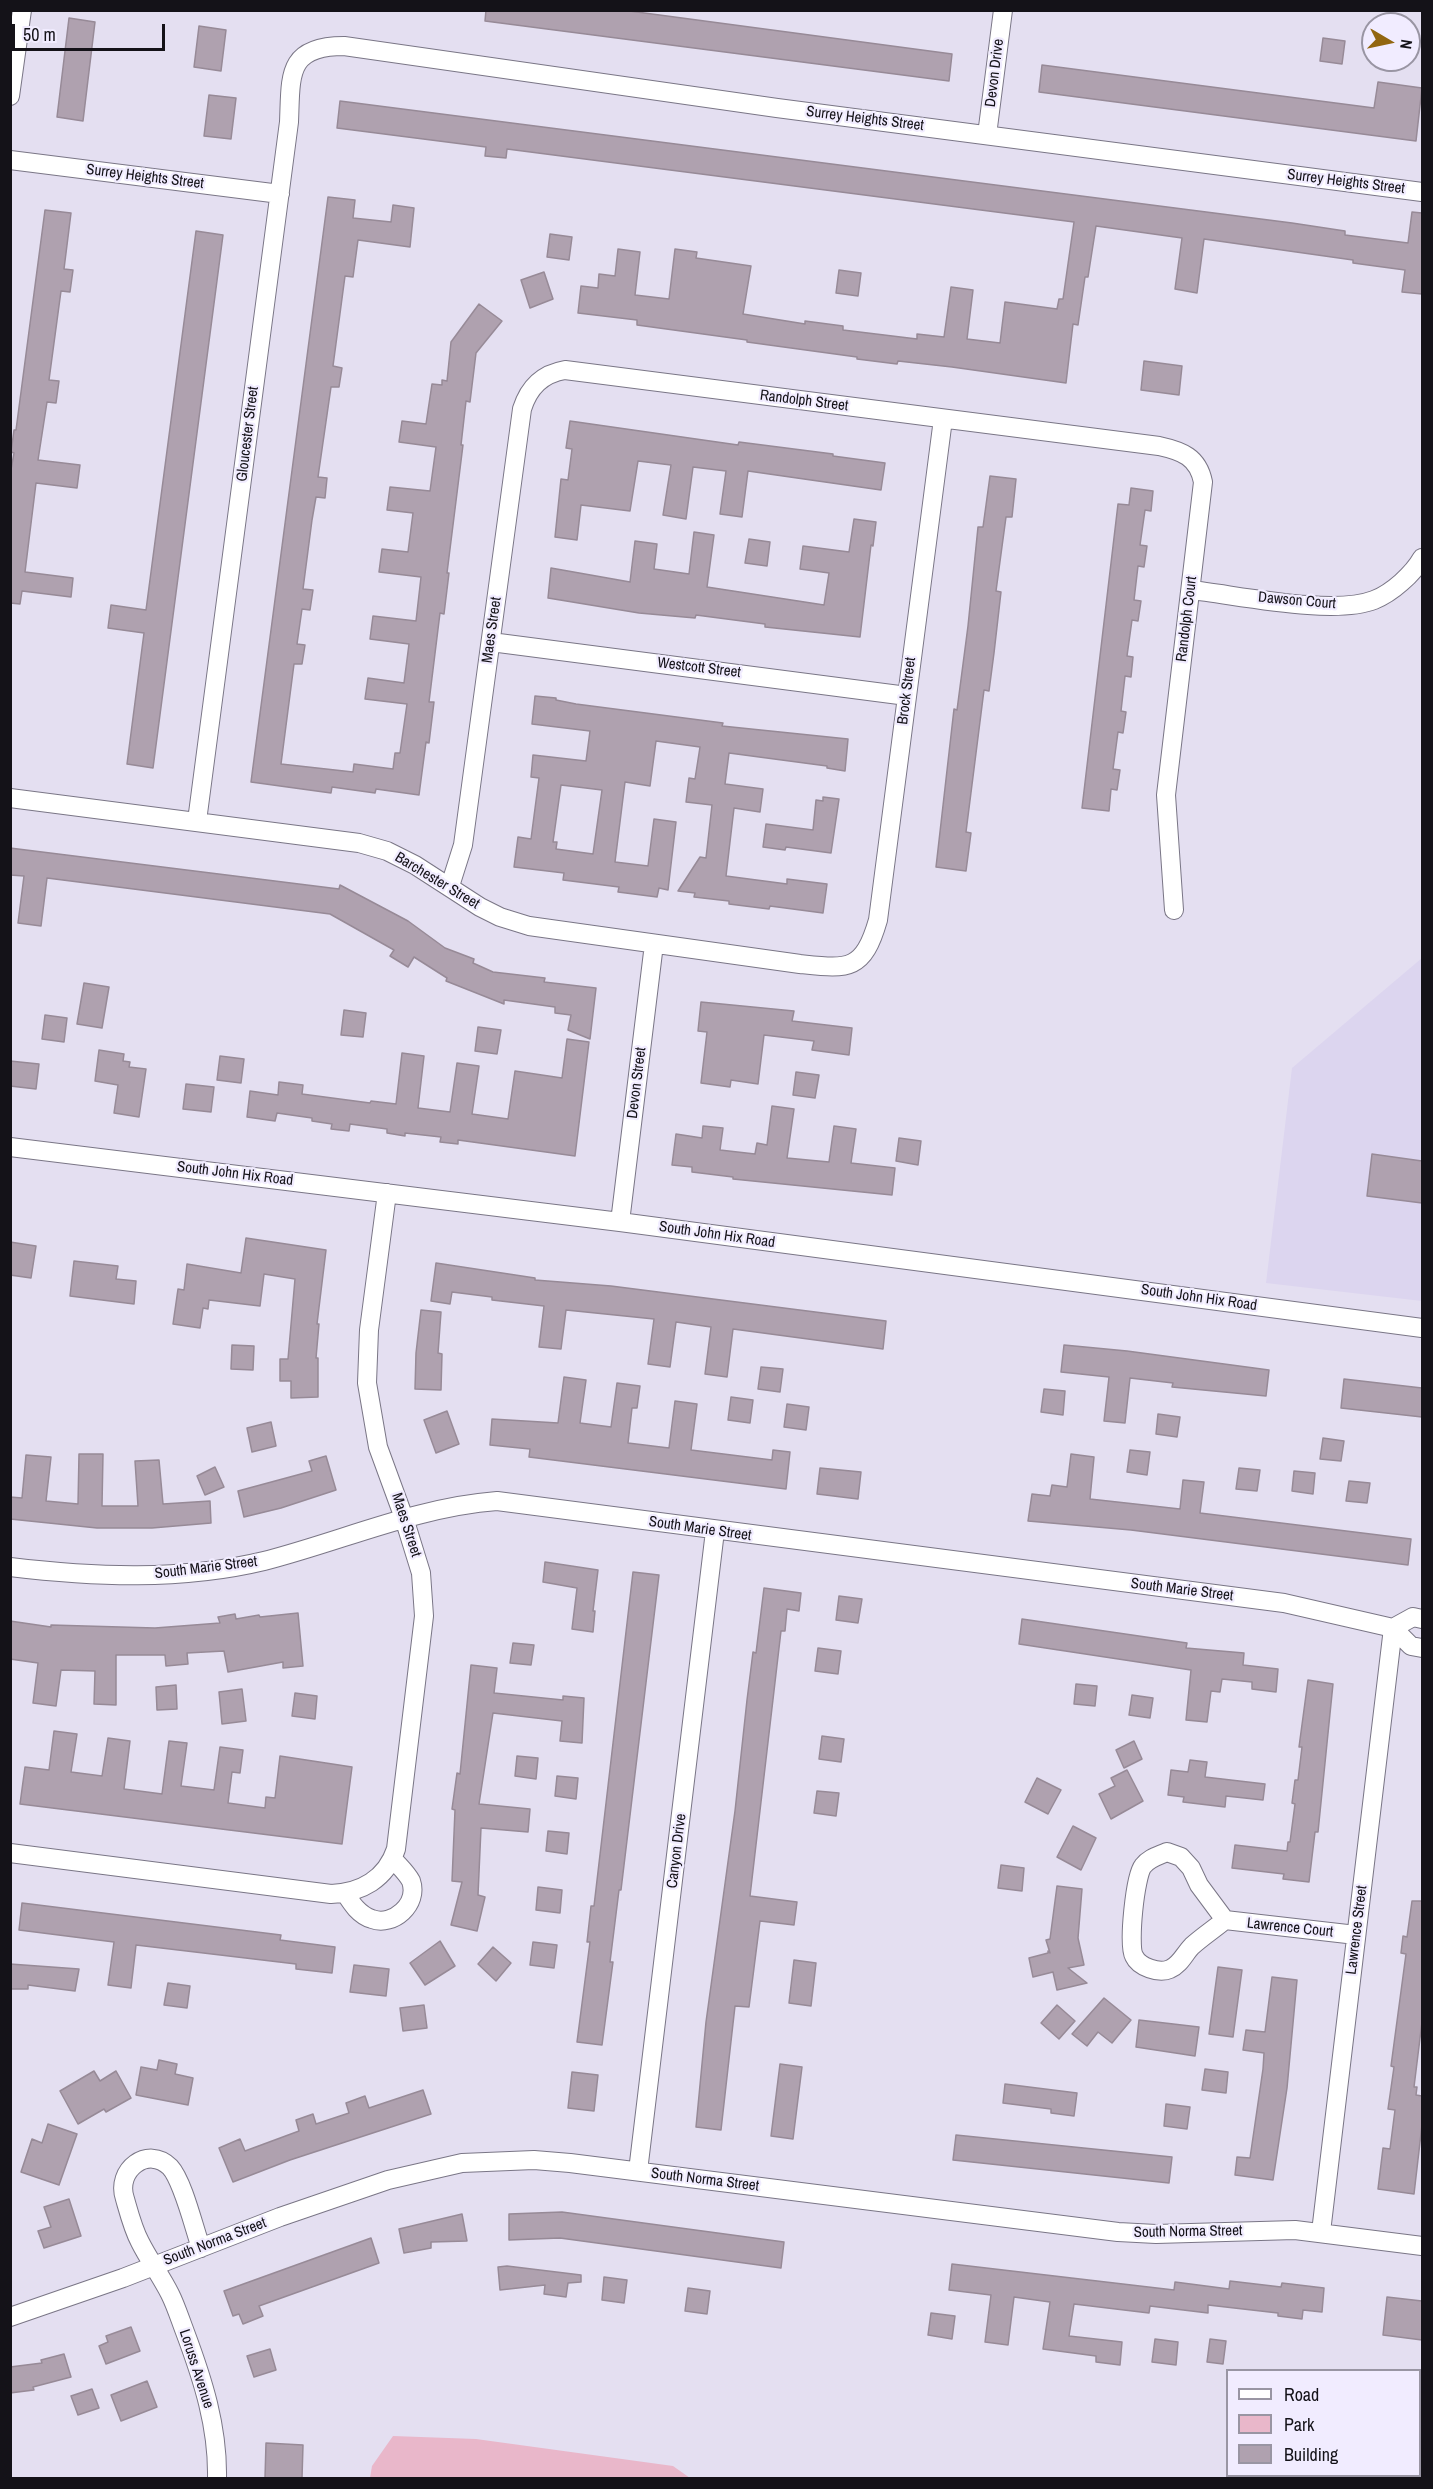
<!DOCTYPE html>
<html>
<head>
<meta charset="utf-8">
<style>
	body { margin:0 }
	#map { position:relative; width:1433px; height:2489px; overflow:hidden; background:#e4dff1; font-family:"Archivo Narrow",sans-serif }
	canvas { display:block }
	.frame { position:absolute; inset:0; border:12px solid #141218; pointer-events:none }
	.legend { position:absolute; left:1226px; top:2369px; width:195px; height:108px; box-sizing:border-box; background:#f1ecff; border:2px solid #9995a3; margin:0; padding:8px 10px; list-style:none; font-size:18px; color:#141218 }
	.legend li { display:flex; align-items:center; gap:12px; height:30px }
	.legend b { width:30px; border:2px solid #9995a3 }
	.north { position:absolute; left:1361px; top:12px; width:60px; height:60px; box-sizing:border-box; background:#f1ecff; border:2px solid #9995a3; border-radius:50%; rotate:99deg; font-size:16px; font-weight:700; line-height:24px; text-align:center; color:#141218 }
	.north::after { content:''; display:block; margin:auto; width:21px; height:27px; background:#926610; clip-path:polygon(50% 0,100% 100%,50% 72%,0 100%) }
	.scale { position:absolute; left:12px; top:24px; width:153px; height:27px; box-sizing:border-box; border:3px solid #141218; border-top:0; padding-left:8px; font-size:18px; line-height:21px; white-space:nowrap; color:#141218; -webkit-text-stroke:4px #f1ecff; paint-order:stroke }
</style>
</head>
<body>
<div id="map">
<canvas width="1433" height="2489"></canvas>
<div class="frame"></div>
<ul class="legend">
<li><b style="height:8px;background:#fff"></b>Road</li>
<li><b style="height:16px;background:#e9b7ca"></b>Park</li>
<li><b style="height:16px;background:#afa1af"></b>Building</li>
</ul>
<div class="north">N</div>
<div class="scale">50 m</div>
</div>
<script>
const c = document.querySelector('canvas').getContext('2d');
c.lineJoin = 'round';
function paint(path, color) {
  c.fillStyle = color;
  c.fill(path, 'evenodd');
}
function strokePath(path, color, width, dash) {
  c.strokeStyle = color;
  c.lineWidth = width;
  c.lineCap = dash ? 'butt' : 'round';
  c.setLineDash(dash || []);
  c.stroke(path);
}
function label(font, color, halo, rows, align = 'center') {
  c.font = font + ' "Archivo Narrow",sans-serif';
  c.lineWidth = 4.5;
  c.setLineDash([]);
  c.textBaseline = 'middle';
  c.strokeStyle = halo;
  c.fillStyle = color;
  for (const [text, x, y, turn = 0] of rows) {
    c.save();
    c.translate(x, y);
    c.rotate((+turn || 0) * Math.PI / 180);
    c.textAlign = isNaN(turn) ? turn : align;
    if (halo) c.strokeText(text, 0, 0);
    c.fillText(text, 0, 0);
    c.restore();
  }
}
const built = new Path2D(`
	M1422 958V1301L1266 1283 1292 1068Z`);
const green = new Path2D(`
	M393 2436 476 2439 673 2466 690 2478H370L372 2466Z`);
const building = new Path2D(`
	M486 10H622L952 54 949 81 485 21Z
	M69 18 95 22 83 121 57 117Z
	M199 26 226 30 221 71 194 67Z
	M1323 38 1345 41 1342 64 1320 61Z
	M1042 65 1374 108 1378 82 1422 88 1416 141 1039 92Z
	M209 95 236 98 231 139 204 136Z
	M340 101 1292 223 1345 231V235L1408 243 1412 212 1422 213V294L1402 292 1405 270 1353 263V260L1204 239 1197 293 1175 289 1182 238 1096 226 1088 277H1085L1078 325 1073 324 1066 383 952 367 898 361 897 364 857 359V357L747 342V340L637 325V320L578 313 581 286 598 288 599 274 615 276 618 249 640 252 635 295 669 299 675 249 697 252 696 258 751 266 743 314 805 324V321L843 326V330L917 339V334L944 337 951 287 973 290 967 339 1000 343 1005 302 1057 309 1059 299H1063L1074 222 507 149 506 158 485 156 486 147 337 128Z
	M328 197 355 200 353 218 391 222 393 205 414 208 410 247 358 240 353 277 345 276 333 366 342 368 339 387H331L318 477 327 478 325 498 316 497 312 520 303 589 313 590 310 610 302 609 297 644 305 645 302 664H294L281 764 353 772 354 764 393 769 395 753H400L407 704 365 699 368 678 404 683 409 644 370 639 373 616 416 621 421 577 379 572 382 549 408 552 413 513 387 510 390 487 430 491 436 447 399 442 402 421 426 424 432 384 442 385V380L447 381 451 342 479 304 502 321 476 353 470 402 466 401 461 445H463L447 573H449L444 614 440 613 429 702H434L429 743 426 742 419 795 376 789 375 793 332 787 331 793 251 782Z
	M45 210 71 213 64 269 73 270 70 292 61 291 49 380 59 381 56 403 47 402 38 460 80 465 77 488 36 483 25 572 73 578 71 597 22 591 20 604 10 603V475L14 453 11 452 14 430H16Z
	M196 231 223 235 153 768 127 764 144 633 108 628 111 605 146 610Z
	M550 234 572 237 569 260 547 257Z
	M839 270 861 273 858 296 836 293Z
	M544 272 553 299 530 308 521 280Z
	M1144 361 1182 366 1179 395 1141 390Z
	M570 421 738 445 739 442 833 454V456L885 463 881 490 748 471 742 517 720 514 726 471 693 467 686 519 663 515 671 465 638 461 630 511 581 505 577 540 555 537 561 479 568 480 572 449 566 448Z
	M990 476 1016 479 1012 517H1006L996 591 1001 592 994 653 989 691 984 690 966 832 971 833 966 871 936 867 954 709 957 710 968 626 978 527H983Z
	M1131 488 1153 491 1151 511 1145 510 1140 545 1147 546 1144 567 1138 566 1134 600 1141 601 1138 621 1132 620 1127 656 1133 657 1131 677 1125 676 1121 711 1126 712 1123 733 1118 732 1113 769 1120 770 1117 790 1111 789 1109 811 1082 808 1118 504 1129 505Z
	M854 519 876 522 873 546 871 545 860 637 765 627V624L696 615 695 618 639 613 548 598 551 568 630 582 635 541 657 544 654 569 689 574 694 532 714 535 707 587 824 605 829 573 800 569 803 546 849 552Z
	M749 539 770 542 767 566 745 563Z
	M535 696 556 698V700L576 704 723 723 722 726 848 739 845 771 827 768V766L729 753 725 784 763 789 760 812 734 808 726 876 787 884V879L827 884 823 913 770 906 769 909 729 904V901L694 897 695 893 678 891 700 857 706 858 712 805 686 802 689 778 695 779 700 747 656 741 650 786 625 782 615 862 648 866 654 819 676 822 668 890 659 888 657 897 618 892 619 887 563 880 564 873 514 867 518 837 531 839 539 778 531 777 533 755 586 761 590 731 532 724ZM561 785 602 790 593 854 556 849 557 842H553Z
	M823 797 839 799 831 853 786 847 785 850 763 847 766 824 813 830 816 800 823 801Z
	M10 848 339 889 340 885 408 921 445 948 474 959 473 963 493 972 545 978 544 982 596 988 590 1039 568 1030 571 1015 555 1013V1007L504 1000V1004L446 981 447 978 414 957 408 967 390 956 394 950 330 914 47 878 41 926 18 923 24 876 10 875Z
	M84 983 109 987 102 1028 77 1024Z
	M701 1002 794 1011 792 1021 852 1028 849 1055 812 1050 814 1041 764 1035 758 1084 731 1080 730 1087 701 1083 707 1032 698 1031Z
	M344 1010 366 1013 363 1037 341 1035Z
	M45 1015 67 1018 64 1042 42 1039Z
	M478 1027 501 1030 497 1054 475 1051Z
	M567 1039 589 1042 575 1156 458 1140V1144L440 1142 441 1137 405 1133V1136L387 1133V1129L350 1124 349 1131 331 1129 332 1124 312 1121V1118L277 1113 275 1121 247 1117 250 1091 278 1095 279 1082 303 1085 302 1094 370 1103 371 1101 396 1104 402 1053 424 1056 418 1108 450 1112 457 1063 479 1066 472 1114 508 1119 515 1071 562 1078Z
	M99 1050 124 1054 123 1061 130 1062 129 1067 146 1069 139 1117 114 1113 118 1085 95 1081Z
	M220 1056 244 1059 241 1083 217 1080Z
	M10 1061 39 1064 36 1089 10 1086Z
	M796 1072 819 1075 815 1098 793 1095Z
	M186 1084 214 1087 211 1112 183 1109Z
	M772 1106 794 1109 787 1158 829 1162 834 1126 856 1129 851 1163 895 1168 892 1195 733 1179V1177L692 1172V1167L672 1165 676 1134 702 1138 703 1126 723 1128 720 1150 755 1154 757 1143 767 1145Z
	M899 1138 921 1141 918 1165 896 1161Z
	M1372 1154 1422 1161V1203L1367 1196Z
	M246 1238 326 1250 317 1324H319L316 1358H318V1397L291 1398V1381H280V1359H288L295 1279 264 1274 260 1306 209 1300 208 1309 203 1308 200 1328 173 1324 178 1289 184 1290 187 1264 241 1273Z
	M10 1242 36 1246 31 1278 10 1275Z
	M74 1261 118 1266 116 1279 136 1281 134 1304 70 1296Z
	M436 1263 535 1278V1280L611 1286 886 1321 883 1349 733 1329 727 1377 705 1374 711 1327 676 1322 670 1367 648 1364 654 1319 566 1310 561 1349 539 1347 544 1306 492 1300V1297L452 1292 450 1304 431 1301Z
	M421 1310 441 1312 438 1353 442 1354 441 1390 415 1389 416 1353Z
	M232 1345 254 1346 253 1370 231 1369Z
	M1064 1345 1127 1351 1269 1370 1266 1396 1172 1387 1173 1383 1130 1378 1125 1423 1104 1421 1109 1377 1061 1372Z
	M761 1367 783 1369 780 1392 758 1389Z
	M564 1377 586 1380 580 1423 611 1427 617 1383 640 1386 637 1408H632L628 1443 669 1448 675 1401 697 1404 691 1450 772 1460 773 1450 790 1452 786 1489 529 1457 530 1449 490 1445 492 1419 558 1423Z
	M1344 1379 1422 1388V1417L1341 1408Z
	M1044 1389 1065 1391 1063 1415 1041 1412Z
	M731 1397 753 1400 750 1423 728 1420Z
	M787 1404 809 1407 806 1430 784 1427Z
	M447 1411 459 1444 436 1453 424 1420Z
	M1158 1414 1180 1417 1177 1437 1156 1434Z
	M271 1422 276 1446 252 1452 247 1428Z
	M1323 1438 1344 1441 1341 1461 1320 1459Z
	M1130 1450 1150 1452 1147 1475 1127 1472Z
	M79 1454H103L102 1506H138L135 1461 159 1460 163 1504 210 1501 211 1523 152 1528H97L10 1519V1497L22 1498 26 1455 51 1457 46 1501 78 1504Z
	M1071 1454 1094 1457 1090 1499 1180 1509 1183 1480 1204 1482 1200 1513 1411 1539 1408 1565 1131 1530 1028 1521 1032 1494 1050 1496 1052 1485 1067 1487Z
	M326 1456 336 1490 281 1508 244 1517 238 1491 312 1471 309 1461Z
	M215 1467 224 1487 205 1495 197 1476Z
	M820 1468 861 1472 858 1499 817 1494Z
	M1239 1468 1260 1470 1257 1491 1236 1489Z
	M1294 1471 1315 1473 1313 1494 1292 1491Z
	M1349 1481 1370 1483 1367 1503 1346 1501Z
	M545 1562 598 1570 593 1611H595L593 1632 572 1629 577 1588 543 1582Z
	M633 1572 659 1575 621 1890H619L610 1962H613L602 2045 577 2042 590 1942H587L591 1906H594Z
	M764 1588 801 1593 799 1611 787 1609 785 1631H781L750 1896 797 1902 794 1925 760 1921 749 2007 735 2006 721 2130 696 2127 706 2022 735 1811 747 1700 753 1652 756 1653Z
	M839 1596 862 1599 858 1623 836 1620Z
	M298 1613 303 1666 283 1668V1662L228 1672 224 1651 187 1653 188 1664 166 1666 165 1655H116V1705L94 1704 95 1671 61 1670 56 1706 33 1703 38 1663 10 1659V1621L51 1627V1625L155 1628 220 1623 218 1617 235 1614 236 1619 259 1615 260 1617Z
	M1022 1619 1187 1643 1186 1648 1244 1653 1243 1665 1278 1669 1276 1692 1252 1689V1682L1222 1679 1220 1692 1211 1691 1207 1722 1186 1720 1191 1670 1019 1644Z
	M513 1643 534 1645 531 1665 510 1663Z
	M818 1648 841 1651 838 1674 815 1671Z
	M471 1665 497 1668 494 1693 563 1700V1696L584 1698 582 1743 560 1741 562 1721 493 1713 479 1804 530 1809 528 1832 481 1828 478 1895 485 1897 477 1931 451 1925 462 1882 452 1881 455 1810 452 1809 457 1773 460 1774Z
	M1308 1680 1333 1684 1318 1832H1315L1309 1882 1283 1879 1284 1874 1232 1868 1235 1845 1287 1851 1288 1842H1290L1295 1804 1292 1803 1295 1780H1298L1302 1747H1299Z
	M1076 1684 1097 1686 1095 1706 1074 1704Z
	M176 1685 177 1709 157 1710 156 1687Z
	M242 1689 246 1721 222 1724 219 1692Z
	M295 1693 317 1696 315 1719 292 1716Z
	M1132 1695 1153 1698 1150 1718 1129 1715Z
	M54 1731 77 1734 71 1772 102 1776 108 1738 130 1741 124 1789 162 1794 169 1741 187 1743 181 1786 214 1790 220 1747 243 1750 240 1773 232 1772 228 1803 265 1808 266 1797 275 1798 280 1756 352 1767 342 1844 20 1804 25 1767 49 1770Z
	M822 1736 844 1739 841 1762 819 1759Z
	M1134 1741 1142 1759 1124 1768 1116 1750Z
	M517 1756 538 1758 536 1779 515 1776Z
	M1190 1760 1207 1762 1205 1777 1265 1784 1263 1800 1226 1796 1225 1807 1183 1802 1184 1797 1168 1795 1171 1770 1188 1772Z
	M1127 1770 1143 1801 1111 1819 1099 1794 1115 1786 1111 1778Z
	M557 1776 578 1778 576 1799 555 1796Z
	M1037 1778 1061 1790 1048 1814 1025 1802Z
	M817 1791 839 1793 836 1816 814 1813Z
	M1073 1826 1096 1838 1081 1870 1057 1857Z
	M548 1831 569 1833 567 1854 546 1851Z
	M1001 1865 1024 1868 1022 1891 998 1888Z
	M1057 1886 1082 1889 1078 1938 1084 1965 1068 1968 1087 1983 1057 1990 1053 1972 1033 1977 1029 1958 1048 1953V1951L1050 1953 1046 1940 1050 1939Z
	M538 1887 562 1890 560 1913 536 1910Z
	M1412 1901H1422V2022L1414 2087H1417L1416 2095 1422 2096V2125L1414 2194 1378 2189 1383 2148 1390 2149 1395 2110 1388 2109 1394 2067 1391 2066 1406 1954 1401 1953 1403 1936 1407 1937Z
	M22 1903 281 1935 280 1940 335 1947 332 1973 296 1969V1964L136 1945 131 1988 108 1985 114 1942 19 1930Z
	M440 1941 455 1966 425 1985 410 1963Z
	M533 1942 557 1945 554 1968 530 1965Z
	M493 1947 511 1963 496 1981 478 1964Z
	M794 1960 816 1963 811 2006 789 2003Z
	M10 1964 79 1969 75 1991 28 1985V1989H10Z
	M354 1965 389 1969 386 1996 350 1992Z
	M1218 1967 1242 1970 1233 2037 1209 2034Z
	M1272 1977 1297 1980 1287 2088 1273 2180 1235 2175 1237 2157 1250 2158 1263 2069 1264 2053 1243 2050 1246 2030 1265 2032Z
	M168 1983 190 1986 187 2008 164 2005Z
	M1104 1998 1131 2020 1112 2043 1098 2032 1087 2046 1072 2034Z
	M424 2005 427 2028 403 2031 400 2008Z
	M1057 2005 1075 2021 1059 2039 1041 2023Z
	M1139 2020 1199 2027 1195 2056 1136 2047Z
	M159 2060 177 2064 175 2074 193 2078 188 2105 136 2095 141 2067 157 2070Z
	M780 2064 802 2067 793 2139 771 2136Z
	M1205 2069 1228 2072 1226 2093 1202 2090Z
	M94 2071 100 2081 116 2071 131 2098 106 2112 104 2109 78 2124 60 2091Z
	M572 2072 598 2075 594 2111 568 2108Z
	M1005 2084 1077 2093 1074 2116 1051 2113V2109L1003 2103Z
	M423 2090 431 2114 290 2160 233 2182 219 2148 240 2139 245 2151 299 2131 296 2120 313 2114 316 2124 349 2113 346 2103 365 2096 369 2108Z
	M1166 2104 1190 2107 1187 2129 1164 2126Z
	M48 2124 77 2134 59 2185 21 2172 32 2139 42 2143Z
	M956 2135 1172 2157 1169 2183 953 2160Z
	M69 2199 81 2236 44 2248 38 2231 51 2227 44 2207Z
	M562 2212 784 2242 781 2268 560 2238 509 2240V2214Z
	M462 2214 467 2241 431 2242V2248L404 2253 399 2229Z
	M371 2238 379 2263 259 2306 263 2316 243 2324 239 2314 233 2316 224 2291Z
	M952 2264 1174 2290 1175 2282 1229 2289 1230 2281 1281 2287 1282 2283 1324 2288 1322 2312 1303 2310 1302 2319 1278 2316V2313L1208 2305V2313L1150 2306 1149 2313 1074 2304 1069 2336 1122 2342 1120 2365 1096 2362V2356L1043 2349 1050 2302 1014 2297 1008 2345 985 2342 991 2295 949 2290Z
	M507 2266 581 2275V2282L568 2283 566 2297 544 2294 545 2285 500 2290 498 2267Z
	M604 2277 627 2280 624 2303 602 2300Z
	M688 2288 710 2291 707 2314 685 2311Z
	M1387 2297 1422 2301V2340L1383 2335Z
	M931 2313 955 2316 952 2339 928 2335Z
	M131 2327 140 2351 106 2364 99 2346 108 2342 106 2336Z
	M1155 2339 1178 2342 1176 2365 1152 2362Z
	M1210 2339 1226 2341 1223 2364 1207 2362Z
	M270 2349 276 2370 254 2377 247 2356Z
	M64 2354 71 2377 33 2387 34 2390 10 2393V2367L42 2363 41 2360Z
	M147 2381 157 2407 121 2421 111 2395Z
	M92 2389 99 2408 78 2415 71 2396Z
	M266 2443 303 2445 302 2478H265Z`);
const street = new Path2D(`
	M10 96 22 10
	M987 135 1003 10
	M10 160 280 194
	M1191 590C1237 595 1333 616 1374 600 1392 593 1413 574 1422 558
	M491 642 907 696
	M10 798 359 843 387 851 415 865 480 907 500 917 529 926 800 964C848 969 863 972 878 920L943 419
	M197 821 289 122C291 76 286 46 344 46L777 108 1422 192
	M450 886 463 845 522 409C529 387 542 374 565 370L1159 446C1182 451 1198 457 1203 482L1166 795 1174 910
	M10 1147 620 1222 1422 1328
	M620 1222 654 944
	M10 1567C94 1577 181 1581 264 1561 342 1541 417 1507 497 1501L1284 1603 1393 1628 1411 1646 1422 1648
	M1393 1628 1413 1617 1422 1619
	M10 1853 331 1894C361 1893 386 1879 396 1849L424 1616 421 1573 404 1518 378 1447 367 1383 369 1330 387 1193
	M345 1893C352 1904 359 1915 372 1919 393 1927 419 1904 411 1881 407 1873 399 1866 393 1859
	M1225 1920 1199 1885 1191 1868 1181 1857 1167 1852C1158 1856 1149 1858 1143 1866 1135 1876 1128 1945 1134 1956 1139 1967 1159 1974 1170 1969 1180 1965 1185 1953 1192 1946 1202 1937 1214 1929 1225 1920L1356 1935
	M638 2171 715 1531
	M1321 2232 1393 1628
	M201 2248C194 2228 183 2181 170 2167 148 2145 115 2170 125 2199 129 2213 133 2229 140 2242 149 2260 161 2276 170 2294 176 2306 180 2319 185 2332 203 2380 218 2427 217 2478
	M10 2317 123 2278 280 2217 388 2180 462 2163 534 2160 570 2163 1118 2232 1156 2234 1295 2230 1422 2246`);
const streetNames = [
	["Devon Drive",995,73,-83],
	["Surrey Heights Street",865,119,7],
	["Surrey Heights Street",145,177,7],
	["Surrey Heights Street",1346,182,7],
	["Randolph Street",804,401,7],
	["Gloucester Street",248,434,-83],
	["Dawson Court",1297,601,5],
	["Randolph Court",1187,619,-83],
	["Maes Street",492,630,-82],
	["Westcott Street",699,668,7],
	["Brock Street",907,691,-83],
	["Barchester Street",437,881,31],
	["Devon Street",637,1083,-83],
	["South John Hix Road",235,1174,7],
	["South John Hix Road",717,1235,8],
	["South John Hix Road",1199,1298,8],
	["Maes Street",406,1525,72],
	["South Marie Street",700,1529,8],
	["South Marie Street",206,1568,-7],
	["South Marie Street",1182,1590,7],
	["Canyon Drive",677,1851,-83],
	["Lawrence Court",1290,1928,6],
	["Lawrence Street",1357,1930,-83],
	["South Norma Street",705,2180,7],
	["South Norma Street",1188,2232,-1],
	["South Norma Street",215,2242,-21],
	["Loruss Avenue",196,2369,72]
];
paint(built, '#dcd5ef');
paint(green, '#e9b7ca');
paint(building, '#afa1af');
strokePath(building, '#978a97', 1.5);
strokePath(street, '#7a7686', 20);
strokePath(street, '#fff', 18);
label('15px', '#141218', '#f1ecff', streetNames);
</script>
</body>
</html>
